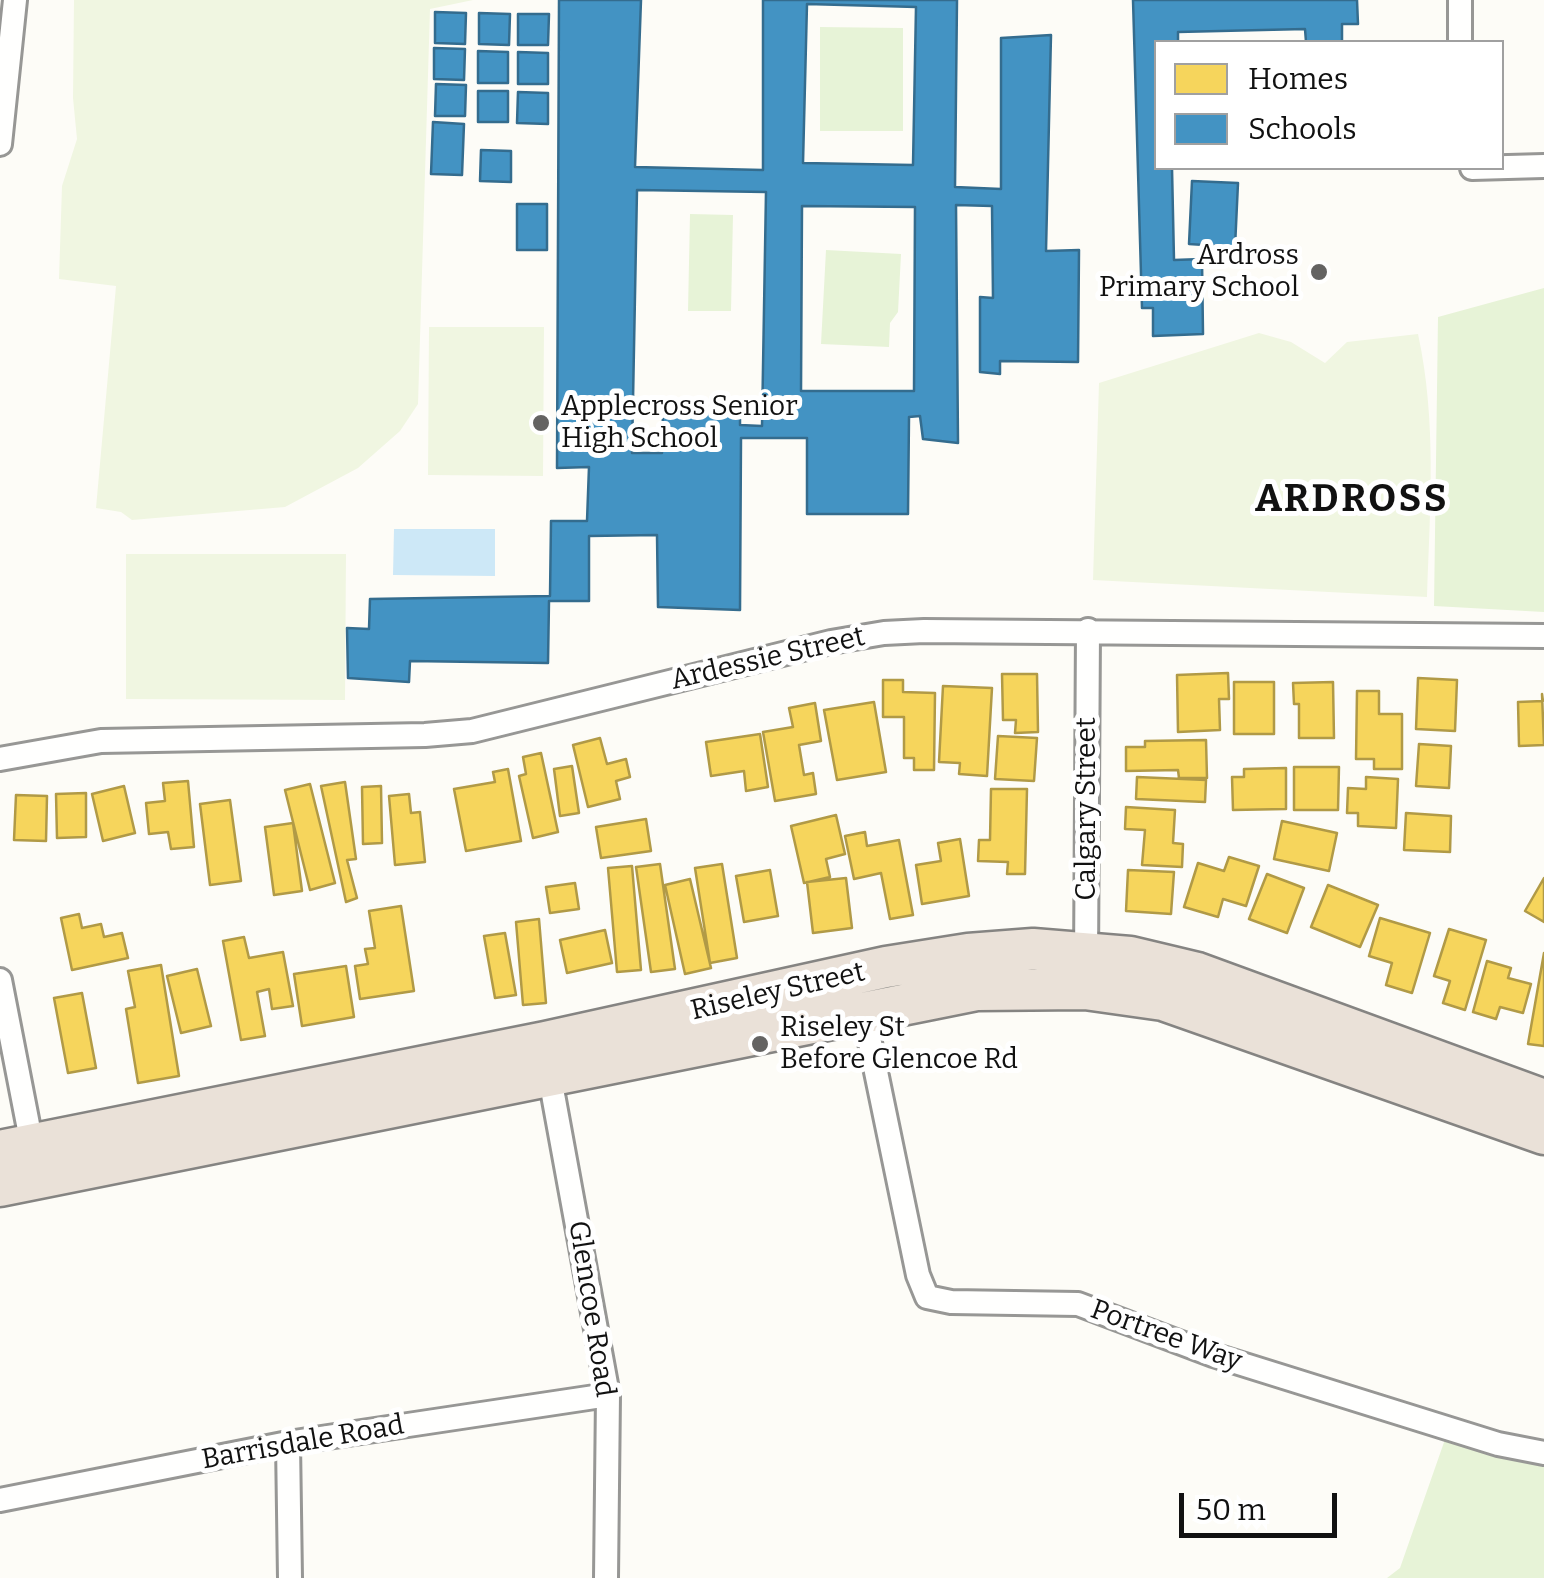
<!DOCTYPE html>
<html>
<head>
<meta charset="utf-8">
<style>
	body { margin:0 }
	#map { position:relative; width:1544px; height:1578px; overflow:hidden; background:#fdfcf7; font-family:Bitter,serif }
	canvas { display:block }
	.legend { position:absolute; left:1154px; top:40px; width:350px; height:130px; box-sizing:border-box; background:#fff; border:2px solid #a0a0a0; margin:0; padding:12px 18px; list-style:none; font-size:30px; color:#111 }
	.legend li { display:flex; align-items:center; gap:20px; height:50px }
	.legend b { width:50px; border:2px solid #a0a0a0 }
	.scale { position:absolute; left:1179px; top:1493px; width:158px; height:45px; box-sizing:border-box; border:5px solid #111; border-top:0; padding-left:12px; font-size:30px; line-height:35px; white-space:nowrap; color:#111; -webkit-text-stroke:8px #fff; paint-order:stroke }
</style>
</head>
<body>
<div id="map">
<canvas width="1544" height="1578"></canvas>
<ul class="legend">
<li><b style="height:28px;background:#f6d55c"></b>Homes</li>
<li><b style="height:28px;background:#4393c3"></b>Schools</li>
</ul>
<div class="scale">50 m</div>
</div>
<script>
const c = document.querySelector('canvas').getContext('2d');
c.lineJoin = 'round';
function paint(path, color) {
  c.fillStyle = color;
  c.fill(path, 'evenodd');
}
function strokePath(path, color, width, dash) {
  c.strokeStyle = color;
  c.lineWidth = width;
  c.lineCap = dash ? 'butt' : 'round';
  c.setLineDash(dash || []);
  c.stroke(path);
}
function label(font, color, halo, rows, align = 'center') {
  c.font = font + ' Bitter,serif';
  c.lineWidth = 10;
  c.setLineDash([]);
  c.textBaseline = 'middle';
  c.strokeStyle = halo;
  c.fillStyle = color;
  for (const [text, x, y, turn = 0] of rows) {
    c.save();
    c.translate(x, y);
    c.rotate((+turn || 0) * Math.PI / 180);
    c.textAlign = isNaN(turn) ? turn : align;
    if (halo) c.strokeText(text, 0, 0);
    c.fillText(text, 0, 0);
    c.restore();
  }
}
const green = new Path2D(`
	M820 27 903 28V131H820Z
	M690 214 733 215 731 311H688Z
	M826 250 901 254 898 312 890 323 889 347 821 344Z
	M1544 288V612L1434 606 1438 317Z
	M1449 1428 1544 1460V1578H1387L1400 1568Z`);
const pitch = new Path2D(`
	M74 0H473L430 9 418 404 400 431 358 468 285 507 132 520 121 512 96 508 116 286 59 279 62 186 77 139 73 98Z
	M429 327H544L543 476 428 475Z
	M1259 333 1291 342 1325 363 1347 342 1418 334C1437 421 1430 509 1427 597L1093 580 1099 383Z
	M126 554H346L345 700 126 699Z`);
const water = new Path2D(`
	M394 529H495V576L393 575Z`);
const homes = new Path2D(`
	M1228 673 1229 699H1219L1220 730 1178 732 1177 675Z
	M1002 674H1037L1038 732 1015 733 1016 720H1003Z
	M1418 678 1457 680 1455 731 1416 729Z
	M883 680H903V692L935 693 934 770H914V758H904V717H883Z
	M1234 682H1274V734H1234Z
	M1333 682 1334 738H1299V704H1294L1293 683Z
	M943 686 992 688 987 776 959 774 960 763 939 762Z
	M1357 691H1379V714H1402V769H1374V759H1356Z
	M1542 694 1544 745 1519 746 1518 702 1543 701Z
	M874 702 886 772 837 780 824 710Z
	M815 703 821 741 799 745 804 775 813 773 816 794 775 801 763 732 793 727 789 708Z
	M760 734 768 787 746 791 744 771 711 776 706 742Z
	M998 736 1037 738 1034 781 995 779Z
	M600 738 607 764 626 759 630 777 616 781 620 799 588 807 573 745Z
	M1206 740 1207 778H1179L1178 770 1126 771V747H1145V741Z
	M1419 744 1451 746 1449 788 1416 786Z
	M541 753 558 832 533 838 519 776 526 774 523 757Z
	M572 766 579 813 560 816 554 769Z
	M1294 767H1339L1338 810H1294Z
	M1286 768V809L1233 810 1232 777H1244V769Z
	M508 769 521 841 466 851 454 789 495 782 493 772Z
	M1137 777 1206 780 1205 802 1136 799Z
	M1366 777 1398 779 1396 828 1358 826V813H1347L1348 788 1366 789Z
	M188 781 194 847 171 849 168 832 149 834 146 803 165 801 163 783Z
	M345 782 356 859 347 860 357 898 346 902 321 786Z
	M310 784 335 883 310 890 285 790Z
	M124 786 135 833 103 841 92 794Z
	M381 786 382 843 363 844 362 787Z
	M991 789H1027L1025 874H1007L1008 862 978 861 979 840H990Z
	M86 793V837L57 838 56 794Z
	M409 794 411 813 420 812 425 862 395 865 389 796Z
	M16 795 47 796 46 841 14 840Z
	M230 800 241 881 210 885 200 804Z
	M1126 807 1175 810 1173 843 1183 844 1182 867 1142 865 1145 830 1125 829Z
	M1406 813 1451 816 1450 852 1404 850Z
	M836 815 845 854 826 859 830 877 804 883 791 826Z
	M646 819 651 851 601 858 596 827Z
	M1282 821 1337 833 1329 871 1274 859Z
	M293 823 302 891 274 895 265 827Z
	M865 832 867 846 899 840 913 915 890 919 881 873 854 879 845 836Z
	M960 839 969 896 922 904 916 865 941 861 938 843Z
	M1229 857 1259 866 1246 906 1223 899 1218 917 1184 907 1198 863 1224 871Z
	M660 864 675 969 651 972 636 867Z
	M722 864 737 958 710 963 695 868Z
	M632 866 641 970 617 972 608 868Z
	M770 870 778 916 744 922 736 876Z
	M1128 870 1174 872 1171 914 1126 911Z
	M1267 874 1304 888 1287 933 1249 919Z
	M846 878 852 928 813 933 807 882Z
	M1544 878V922L1525 911Z
	M690 879 711 968 685 974 665 885Z
	M575 883 579 909 550 913 546 887Z
	M1328 885 1378 905 1360 947 1311 927Z
	M401 906 414 991 360 999 355 966 368 964 365 949 375 948 369 911Z
	M79 914 82 928 101 924 104 937 122 933 128 958 72 970 61 918Z
	M1380 918 1430 933 1412 993 1386 985 1392 963 1369 956Z
	M539 919 546 1003 523 1005 516 922Z
	M1449 929 1486 940 1465 1010 1443 1003 1450 981 1434 976Z
	M605 930 612 963 567 973 560 940Z
	M505 933 516 995 495 998 484 936Z
	M244 937 249 958 283 952 293 1006 272 1009 269 989 257 992 265 1036 241 1040 223 941Z
	M1544 953V1046L1528 1044Z
	M1487 961 1511 968 1508 978 1531 984 1523 1013 1500 1007 1496 1019 1473 1012Z
	M161 965 179 1076 138 1083 126 1009 135 1007 128 971Z
	M346 966 354 1017 302 1026 294 974Z
	M197 969 211 1026 181 1033 167 976Z
	M82 993 96 1068 68 1073 54 998Z`);
const schools = new Path2D(`
	M559 0H641L635 167 763 170V0H957L955 187 1001 189V38L1051 35 1046 251 1079 250 1078 362 1000 361V374L980 372V297L993 298 992 206 956 205 958 443 923 439 920 416 909 417 908 514H807V438H741L740 610 658 607 657 535 589 536V601H549L548 663 410 661 409 682 348 678 347 628 369 629 370 599 550 596 551 521H587L589 467 557 468ZM807 4 916 7 913 165 803 163ZM637 190 766 192 762 426 740 425V412L663 411 662 453H632ZM802 206 915 207 914 391H801Z
	M1133 0H1357L1358 24H1342V42H1306L1305 29 1178 32V42H1156V168H1172L1174 260 1202 259 1203 334 1153 336V308H1142Z
	M435 12 466 13 465 44 435 43Z
	M479 13 510 14 509 45 479 44Z
	M518 14H549L548 45H518Z
	M434 48 465 49 464 80 434 79Z
	M478 51 508 52V83H478Z
	M518 52 548 53V84H518Z
	M436 84 466 85 465 116H435Z
	M478 91H508V122H478Z
	M518 92 548 93V124L517 123Z
	M433 122 464 124 462 175 431 174Z
	M481 150 511 151V182L480 181Z
	M1192 181 1238 183 1235 247 1189 244Z
	M517 204H547V250H517Z`);
const street = new Path2D(`
	M1460 42V0
	M0 144 15 0
	M1472 168 1544 166
	M0 759 101 741 425 735 472 731 831 642 884 633 924 631 1544 636
	M1086 962 1088 630
	M0 980 32 1145
	M862 1004 918 1275 927 1297 951 1302 1078 1304 1213 1355 1498 1444 1544 1453
	M548 1067 608 1395 606 1578
	M288 1443 290 1578
	M0 1500 288 1443 608 1395`);
const highway = new Path2D(`
	M0 1151 545 1042 886 967 968 954 1033 949 1130 957 1197 973 1544 1100
	M0 1186 977 990 1085 989 1163 1000 1544 1134`);
const markers = [
	[1319,272,10,"#646362"],
	[541,423,10,"#646362"],
	[760,1044,10,"#646362"]
];
const poiNames = [
	["Ardross",1299,256,"right"],
	["Primary School",1299,288,"right"],
	["Applecross Senior",561,407],
	["High School",561,439],
	["Riseley St",780,1028],
	["Before Glencoe Rd",780,1060]
];
const streetNames = [
	["Ardessie Street",768,659,-13],
	["Calgary Street",1087,809,-90],
	["Riseley Street",778,992,-13],
	["Glencoe Road",591,1309,81],
	["Portree Way",1166,1336,20],
	["Barrisdale Road",303,1443,-10]
];
const districtNames = [
	["ARDROSS",1352,500]
];
paint(green, '#e7f3d7');
paint(pitch, '#f0f6e1');
paint(water, '#cde8f7');
paint(homes, '#f6d55c');
strokePath(homes, '#b19a46', 2.5);
paint(schools, '#4393c3');
strokePath(schools, '#346c8e', 2.5);
strokePath(street, '#979795', 28);
strokePath(highway, '#858482', 45);
strokePath(street, '#fffffe', 22);
strokePath(highway, '#eae1d8', 40);
for (const [x, y, r, color] of markers) {
  const dot = new Path2D();
  dot.arc(x, y, r, 0, 2 * Math.PI);
  c.fillStyle = color;
  c.fill(dot);
  strokePath(dot, '#fff', 4);
}
label('28px', '#111', '#fff', poiNames, 'left');
label('28px', '#111', '#fff', streetNames);
c.letterSpacing = '2.5px';
label('bold 38px', '#111', '#fff', districtNames);
c.letterSpacing = '0px';
</script>
</body>
</html>
